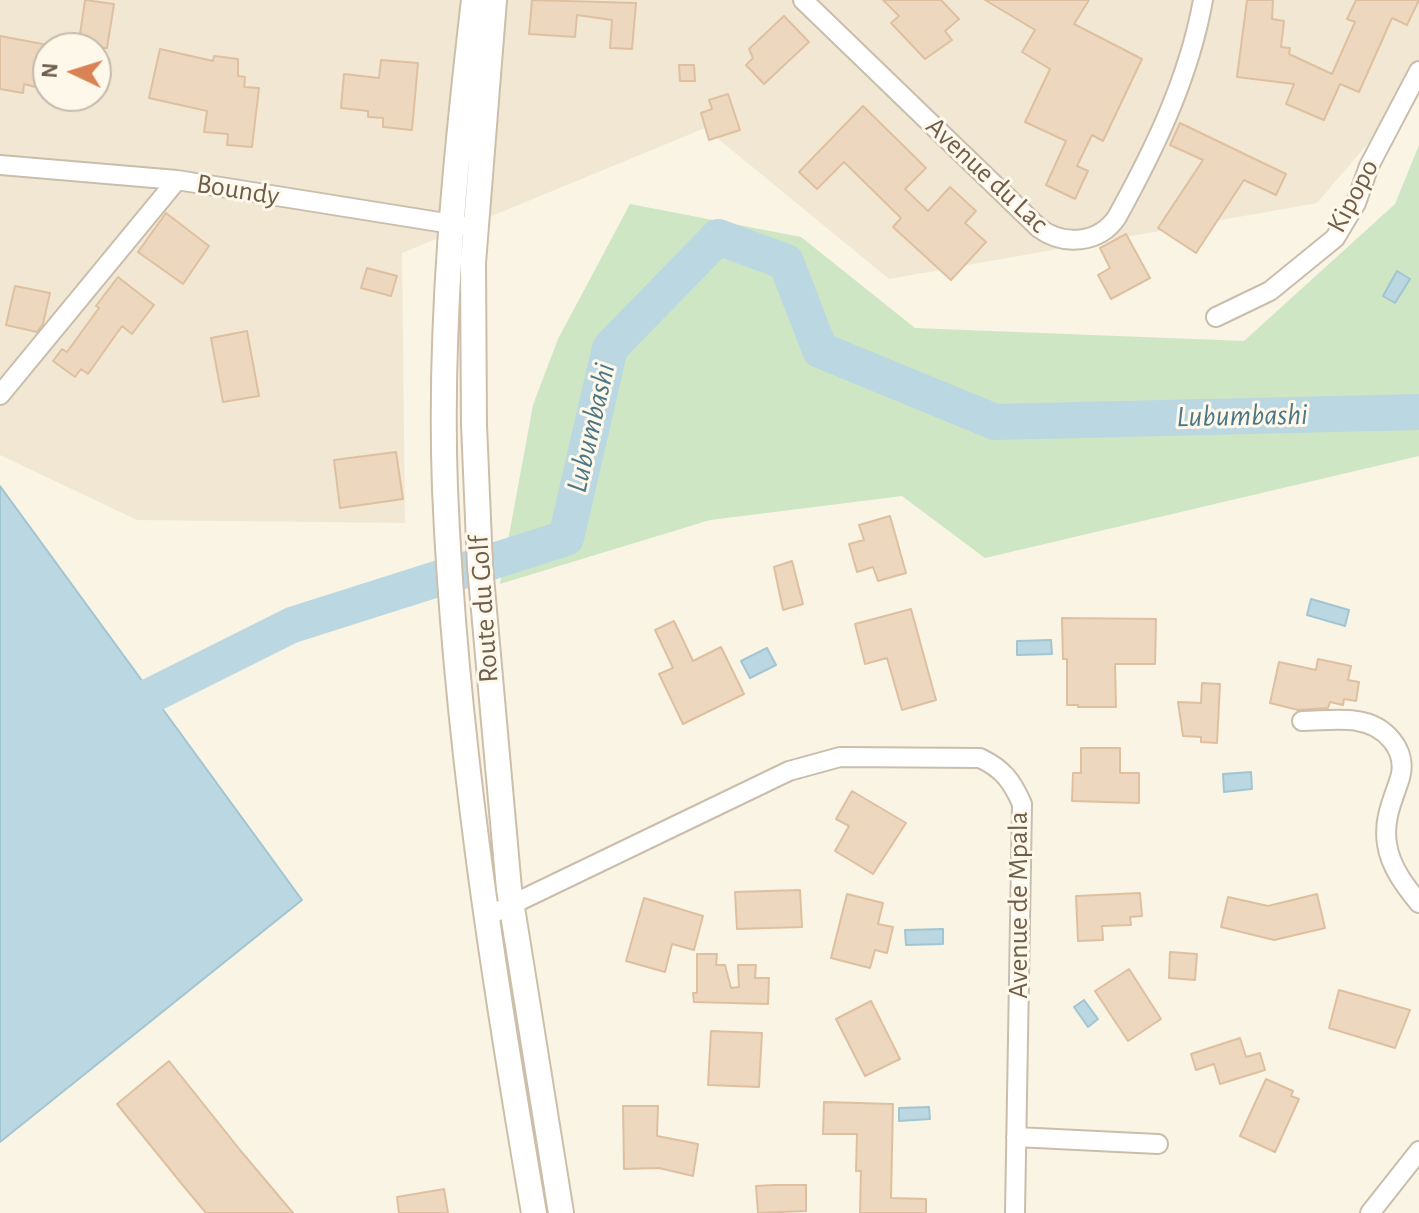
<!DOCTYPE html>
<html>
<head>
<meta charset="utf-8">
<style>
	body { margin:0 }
	#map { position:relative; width:1419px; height:1213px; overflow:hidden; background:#faf4e4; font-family:"Alegreya Sans",sans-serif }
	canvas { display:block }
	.north { position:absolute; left:32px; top:32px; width:80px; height:80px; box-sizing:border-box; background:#fdf8ea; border:2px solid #c5baab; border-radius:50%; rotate:274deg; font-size:22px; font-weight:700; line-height:32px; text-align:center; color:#705d4c }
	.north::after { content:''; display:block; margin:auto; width:28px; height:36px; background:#d98354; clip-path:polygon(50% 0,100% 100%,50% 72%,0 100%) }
</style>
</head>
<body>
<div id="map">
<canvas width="1419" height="1213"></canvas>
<div class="north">N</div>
</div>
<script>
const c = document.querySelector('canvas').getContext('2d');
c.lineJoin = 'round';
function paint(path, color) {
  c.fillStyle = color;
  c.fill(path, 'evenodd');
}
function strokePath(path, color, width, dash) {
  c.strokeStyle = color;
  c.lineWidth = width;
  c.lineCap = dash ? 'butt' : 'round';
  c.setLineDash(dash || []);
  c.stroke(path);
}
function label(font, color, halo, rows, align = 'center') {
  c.font = font + ' "Alegreya Sans",sans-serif';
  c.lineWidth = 6;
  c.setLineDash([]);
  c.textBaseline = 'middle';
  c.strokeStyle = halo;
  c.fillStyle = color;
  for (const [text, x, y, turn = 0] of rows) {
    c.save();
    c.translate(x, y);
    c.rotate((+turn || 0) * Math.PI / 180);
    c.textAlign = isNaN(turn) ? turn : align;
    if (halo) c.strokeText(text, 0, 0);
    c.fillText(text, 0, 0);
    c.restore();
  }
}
const residential = new Path2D(`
	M0 0H1419V84L1317 203 889 279 705 128 402 253 405 523 137 520 0 455ZM48 48H96V96H48Z`);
const green = new Path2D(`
	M1419 145V456L985 558 902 496 710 520 500 584 533 405 558 339 630 204 801 237 915 328 1244 341 1395 204Z`);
const water = new Path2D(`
	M1397 271 1410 279 1395 303 1383 296Z
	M0 486 302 900 0 1142Z
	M1311 599 1349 610 1345 626 1307 615Z
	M1051 640 1052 654 1017 655V641Z
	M767 648 776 665 750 678 741 661Z
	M1251 772 1252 789 1224 792 1223 774Z
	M943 929V944L906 945 905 930Z
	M1084 1000 1098 1019 1088 1027 1074 1007Z
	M929 1107 930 1119 899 1121V1108Z`);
const river = new Path2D(`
	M110 716 292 625 566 538 610 348 718 237 786 262 820 350 995 422 1419 412`);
const building = new Path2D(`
	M85 0 114 4 107 48H78Z
	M532 0 636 3 632 49 610 48 612 20 577 15 575 37 529 34Z
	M883 0H941L959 19 945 31 952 40 925 59 891 23 899 16Z
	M985 0H1089L1074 24 1142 59 1103 141 1092 135 1077 166 1088 171 1075 199 1046 185 1066 141 1025 122 1050 69 1022 52 1035 30Z
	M1247 0H1273L1272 19 1284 21 1281 47 1290 48 1289 54 1332 74 1355 22 1347 19 1356 0H1419L1407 25 1392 18 1359 92 1340 84 1324 120 1286 104 1294 84 1237 77Z
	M784 16 809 42 764 84 746 65 753 58 749 49Z
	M0 36 48 45V65L43 89 24 84 23 93 0 89Z
	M160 49 213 61 214 56 238 59V76L245 77 244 87 259 88 252 147 227 145 228 134 204 132 207 111 149 98Z
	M381 60 418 63 412 130 383 127V118L368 117V111L341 108 344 74 379 78Z
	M679 65H694L695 81H680Z
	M728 94 740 130 709 140 701 113 712 109 709 100Z
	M863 106 926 168 905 189 928 211 950 187 976 211 965 223 986 242 951 280 893 227 901 218 844 162 817 189 799 172Z
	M1180 123 1286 174 1276 195 1244 180 1196 253 1158 228 1203 160 1170 145Z
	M166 213 209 246 183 284 138 252Z
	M1126 234 1150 278 1111 299 1098 275 1110 268 1100 248Z
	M367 268 397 276 391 296 361 288Z
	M118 277 154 305 132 334 122 326 88 374 81 369 75 377 53 361 62 349 67 352 99 308 96 306Z
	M15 286 50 293 43 324 37 332 6 325Z
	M247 331 259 396 223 402 211 338Z
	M396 452 403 499 340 508 334 460Z
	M890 516 906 573 878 581 873 567 857 572 849 544 864 540 859 525Z
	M792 561 803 604 783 610 774 567Z
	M911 609 936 700 902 710 887 658 865 664 855 624Z
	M1062 618 1156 619 1155 664H1115L1116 707H1078V705H1067V659H1063Z
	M674 621 693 661 721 647 744 694 683 724 659 674 673 668 655 630Z
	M1318 659 1351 666 1348 680 1359 682 1356 701 1344 699 1343 705 1330 702 1328 708 1298 710 1270 703 1279 662 1316 670Z
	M1202 683 1220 684 1217 743 1201 742V737L1183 736 1178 702 1201 703Z
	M1081 748H1120V773H1139V803L1072 801 1073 773H1081Z
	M852 791 906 823 873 874 835 851 849 826 836 819Z
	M800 890 802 927 737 929 735 892Z
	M1140 893 1142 916 1130 917 1131 925 1102 926 1103 940 1078 941 1076 896Z
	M847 894 883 903 878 924 893 927 887 953 875 950 870 968 831 958Z
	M1317 894 1325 928 1274 940 1221 927 1228 897 1268 906Z
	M644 898 703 916 694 950 672 944 665 972 626 961Z
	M1170 952 1197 954 1195 980 1169 978Z
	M697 954H717L716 965H725L731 988 739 987 738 965H756L755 978H769L768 1004 694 1002 693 993H697Z
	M1129 969 1161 1019 1128 1041 1095 991Z
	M1339 990 1410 1010 1395 1048 1329 1028Z
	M871 1001 900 1059 865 1076 836 1019Z
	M711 1031 762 1033 759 1087 708 1085Z
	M1240 1038 1246 1057 1260 1053 1265 1070 1220 1084 1214 1064 1196 1070 1191 1054Z
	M169 1061 240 1150 293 1213H206L181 1183 117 1104Z
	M1266 1079 1293 1091 1291 1096 1299 1099 1275 1152 1240 1136Z
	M824 1102 893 1104 891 1198 926 1199V1213H860L861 1171H856L857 1134H823Z
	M623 1106H658L657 1136 698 1144 693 1176 659 1168 624 1169Z
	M774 1185H806V1211L758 1213 756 1186Z
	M444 1189 448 1213H399L397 1197Z`);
const street = new Path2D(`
	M803 0 1039 228C1063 246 1099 244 1117 217 1155 148 1189 78 1203 0
	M0 165 177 180 464 226
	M1216 317 1270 291 1335 238 1356 203 1369 166 1419 71
	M0 395 177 180
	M1302 721C1319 721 1340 718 1357 721 1385 725 1408 750 1400 778 1393 800 1383 819 1387 844 1390 866 1405 886 1419 903
	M488 916 789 771 840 757 980 758C1003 769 1012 781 1022 804L1015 1213
	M1016 1137 1158 1144
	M1370 1213 1419 1151`);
const secondary = new Path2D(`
	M474 0C455 163 439 325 445 489 455 732 493 974 534 1213
	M494 0 473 263 474 425 480 566 509 889 561 1213`);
const streetNames = [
	["Avenue du Lac",987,175,43],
	["Boundy",238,190,9],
	["Kipopo",1353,196,-62],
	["Route du Golf",484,609,-94],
	["Avenue de Mpala",1019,905,-90]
];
const waterNames = [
	["Lubumbashi",1242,416,-1],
	["Lubumbashi",591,428,-77]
];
paint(residential, '#f1e7d3');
paint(green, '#cee6c4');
paint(water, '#bbd7e2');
strokePath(water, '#a2c5d2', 2);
strokePath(river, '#bbd7e2', 36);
paint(building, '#edd7be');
strokePath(building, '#dec0a0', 2);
strokePath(street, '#cabdac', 22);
strokePath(secondary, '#cdbeaa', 28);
strokePath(street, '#fff', 18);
strokePath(secondary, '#fff', 24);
label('28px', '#705d4c', '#fdf8ea', streetNames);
label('italic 30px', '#4c7788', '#fdf8ea', waterNames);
</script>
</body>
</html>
